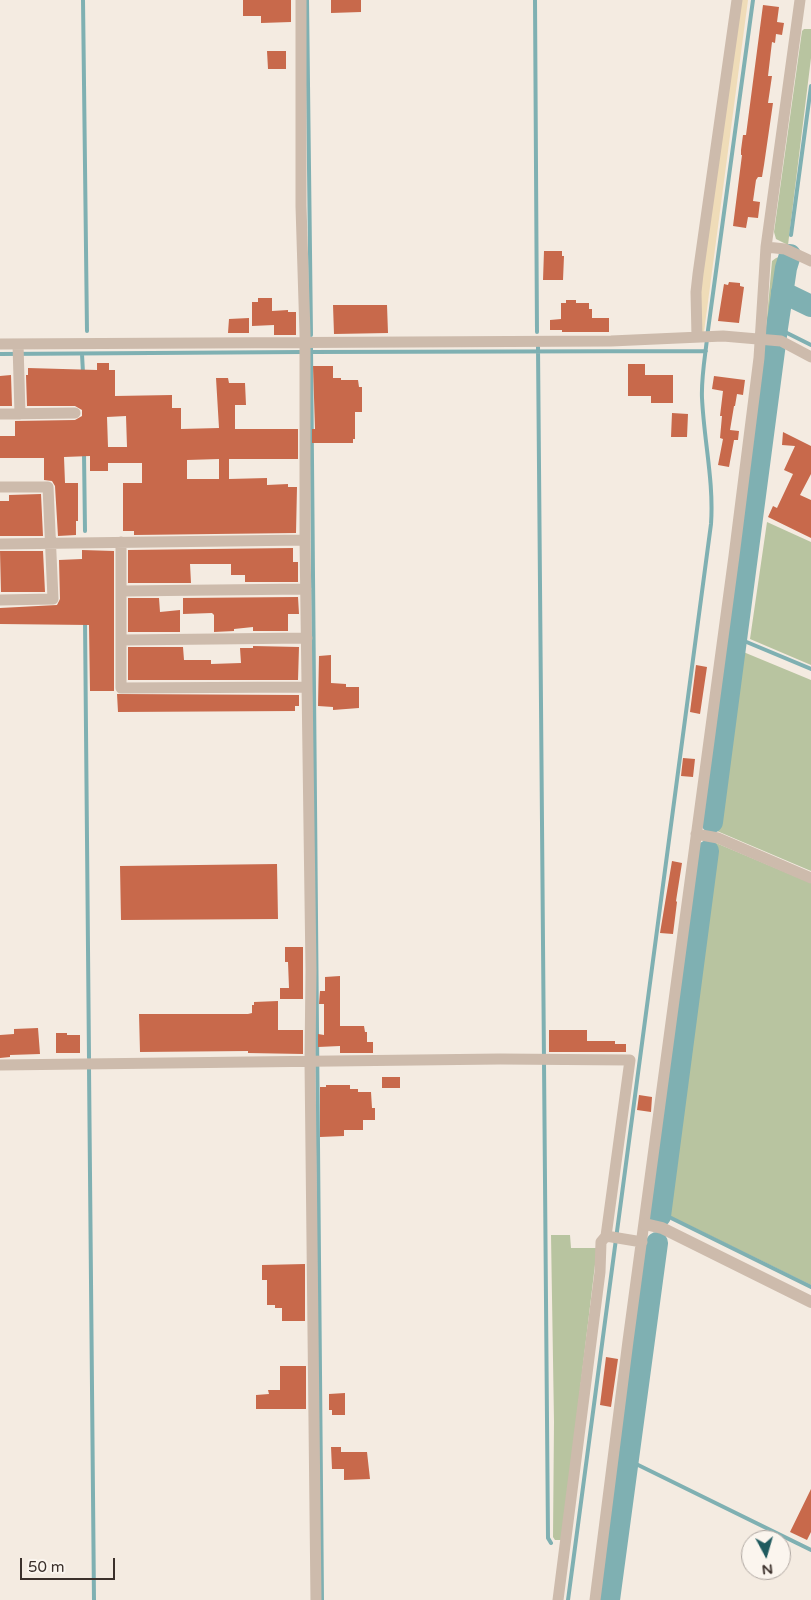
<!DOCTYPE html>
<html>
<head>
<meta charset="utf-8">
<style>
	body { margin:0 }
	#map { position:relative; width:811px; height:1600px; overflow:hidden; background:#f4ebe1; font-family:"Varela Round",sans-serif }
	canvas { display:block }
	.north { position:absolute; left:741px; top:1530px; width:50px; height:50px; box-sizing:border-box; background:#fbf5ee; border:1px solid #aea6a0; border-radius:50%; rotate:174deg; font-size:14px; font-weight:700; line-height:20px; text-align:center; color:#3b302b }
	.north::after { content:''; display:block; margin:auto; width:18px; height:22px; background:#1f5a5e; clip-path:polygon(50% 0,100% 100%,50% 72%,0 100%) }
	.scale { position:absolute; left:20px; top:1558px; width:95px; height:22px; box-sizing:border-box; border:2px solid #3b302b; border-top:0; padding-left:6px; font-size:15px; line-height:18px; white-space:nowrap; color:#3b302b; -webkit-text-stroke:4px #fbf5ee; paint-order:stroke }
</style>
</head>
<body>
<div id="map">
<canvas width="811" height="1600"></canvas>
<div class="north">N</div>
<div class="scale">50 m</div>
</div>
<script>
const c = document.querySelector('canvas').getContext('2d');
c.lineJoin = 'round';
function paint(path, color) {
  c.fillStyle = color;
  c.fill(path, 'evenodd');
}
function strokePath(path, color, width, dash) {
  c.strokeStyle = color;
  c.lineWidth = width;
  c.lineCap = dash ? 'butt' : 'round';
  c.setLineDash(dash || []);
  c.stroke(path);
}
const green = new Path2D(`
	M804 29H811V58L788 245 776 239 774 232 802 31Z
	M786 255 780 264 771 330 766 329 772 261 776 258Z
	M767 522 811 542V665L750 639Z
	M741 651 811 680V871L717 831Z
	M716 843 811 883V1285L666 1214Z
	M551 1235H570L571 1248H597L562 1540H555L553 1537 554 1422Z`);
const sand = new Path2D(`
	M740 0H748L704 332H699V287Z`);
const stream = new Path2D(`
	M83 0 87 331
	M307 0 311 335
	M535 0 537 332
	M791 235 811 86
	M777 328 811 345
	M311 347 322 1600
	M538 347 548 1538 551 1543
	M310 352 706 351
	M0 354 303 352
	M82 354 83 373
	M84 453 85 531
	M85 620 89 1058
	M737 638 811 669
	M89 1068 94 1600
	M661 1213 811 1287
	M628 1460 811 1550
	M568 1600 711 524C714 482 704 441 702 398 701 376 706 352 708 330L753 0`);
const river = new Path2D(`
	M782 292 811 306
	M712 822 777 328 786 268 790 255
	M660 1216 708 851
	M609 1600 657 1243`);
const building = new Path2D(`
	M243 0H291V22L261 23V16H243Z
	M331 0H361V12L331 13Z
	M763 5 779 7 777 22 784 23 782 35 776 34 775 43 772 42 768 76H772L768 103H773L764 165 762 177H758L756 180 753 201 760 202 758 218 748 217 746 228 733 226 742 155H741V150L743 135H746Z
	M267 51H286V69H268Z
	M544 251H562V256H564L563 280H543Z
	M729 282 740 283V286L744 287 739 323 718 321 724 284 728 285Z
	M258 298H272V311L288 310V312H296V335H274V325L252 326V302H258Z
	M566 300H576V303H589V309H592V318H609V332H562V330H550V320L561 319V303H566Z
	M333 305H387L388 333 334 334Z
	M249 318V333H228L229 319Z
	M97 363H109V370H115V396L172 395V408H181V429L219 428 216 378H228L229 383H245L246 405H235V429H298V459H229V479L267 478V485L288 484V487H297L296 533 134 535V531H123V483H142V463H108V471H90V456L64 457 65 483H78V521H76V535L58 536 55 486 52 481 44 480V458H0V436H15V421L75 420 82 416V410L75 406H27L26 375H28V368L97 370ZM126 416 127 447H108L107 417ZM219 459V479H187V460Z
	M628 364H645V375H673V403H651V396H628Z
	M313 366H333V378H341V380H358L359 387H362V412H355V439H353V443H312V429H315Z
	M11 375 12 406H0V376Z
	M714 376 745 380 743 395 737 394 735 406H734L730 430 739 431 738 440H734L729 467 718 465 723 439 720 438 722 416H720L723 391 712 389Z
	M672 413 688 414 687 437H671Z
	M783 432 811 446V474L800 495 811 500V538L768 517 773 506 777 508 793 474 784 470 795 446 782 445Z
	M41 494 43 536H0V501H9V495Z
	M293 548V562H298V582H245V575H231V564H190L191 583H128V550Z
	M82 550 114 551V691H90L89 625 0 624V608L57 605 60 599 59 560 82 559Z
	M0 551H43L45 592H1Z
	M298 597 299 614H288V631H253V627L234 629V631L214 632V615L212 613 183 614V598Z
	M128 598H159L160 612 180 610V632H128Z
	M253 646 299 647 298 680H128V647H183L184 660H211V664L241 663 240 648H253Z
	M331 655V683L346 684V687H359V708L333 710V707L318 706 319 656Z
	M696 665 707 667 700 714 690 712Z
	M117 694 299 695V706H295V711L118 712Z
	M683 758 695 759 693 777 681 776Z
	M672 861 682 863 676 901 677 902 673 934 660 933Z
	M277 864 278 919 121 920 120 866Z
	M285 947H303V999H280V988H289L288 962H285Z
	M340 976V1026H364L365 1032H367V1042H373V1053H340V1046L318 1047V1034L324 1035V1004H319L320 991H325V977Z
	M278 1001V1030H303V1054L248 1053V1051L140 1052 139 1014H248L252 1013V1005H254V1002Z
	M38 1028 40 1054 10 1055V1057L0 1058V1035L14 1034V1029Z
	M549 1030H587V1041H615V1044H626V1052H549Z
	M56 1033H67V1035H80V1053H56Z
	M382 1077H400V1088H382Z
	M326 1085H350V1089H358V1092H371L372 1108H375V1120H363V1130H344V1136L320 1137V1087H326Z
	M639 1095 652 1097 651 1112 637 1110Z
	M305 1264V1321H282V1308H275V1305H267V1280H262V1265Z
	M606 1357 618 1359 611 1407 600 1405Z
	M280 1366H306V1409H256V1395L269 1394 268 1390H280Z
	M345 1393V1415H332V1410H329V1394Z
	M331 1447H341V1452H367L370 1479 344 1480V1469H332Z
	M811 1489V1532L807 1540 790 1532Z`);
const minor = new Path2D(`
	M301 0V206L305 334V540L311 970 310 1061 316 1600
	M766 247 785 249 811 261
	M697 337 696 292 698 274 737 0
	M0 344 611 341 723 336 781 341 811 357
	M18 344 20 414
	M0 414 75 413
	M0 487H48L53 599 0 600
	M121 542V688L307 687
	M0 544 305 540
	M122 591 306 589
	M122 640 307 638
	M696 834 718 838 811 878
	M0 1065 500 1059 630 1060 606 1236 601 1242 600 1272 558 1600
	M606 1236 642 1242
	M595 1600 628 1341 734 556 759 358 766 247 800 0`);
const tertiary = new Path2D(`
	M645 1224 662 1228 811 1302`);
paint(green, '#b8c4a0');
paint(sand, '#efdcb8');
strokePath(stream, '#7fb0b2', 4);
strokePath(river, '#7fb0b2', 22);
paint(building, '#c8694b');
strokePath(minor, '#cdbbac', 11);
strokePath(tertiary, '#cdbbac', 12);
</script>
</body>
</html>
